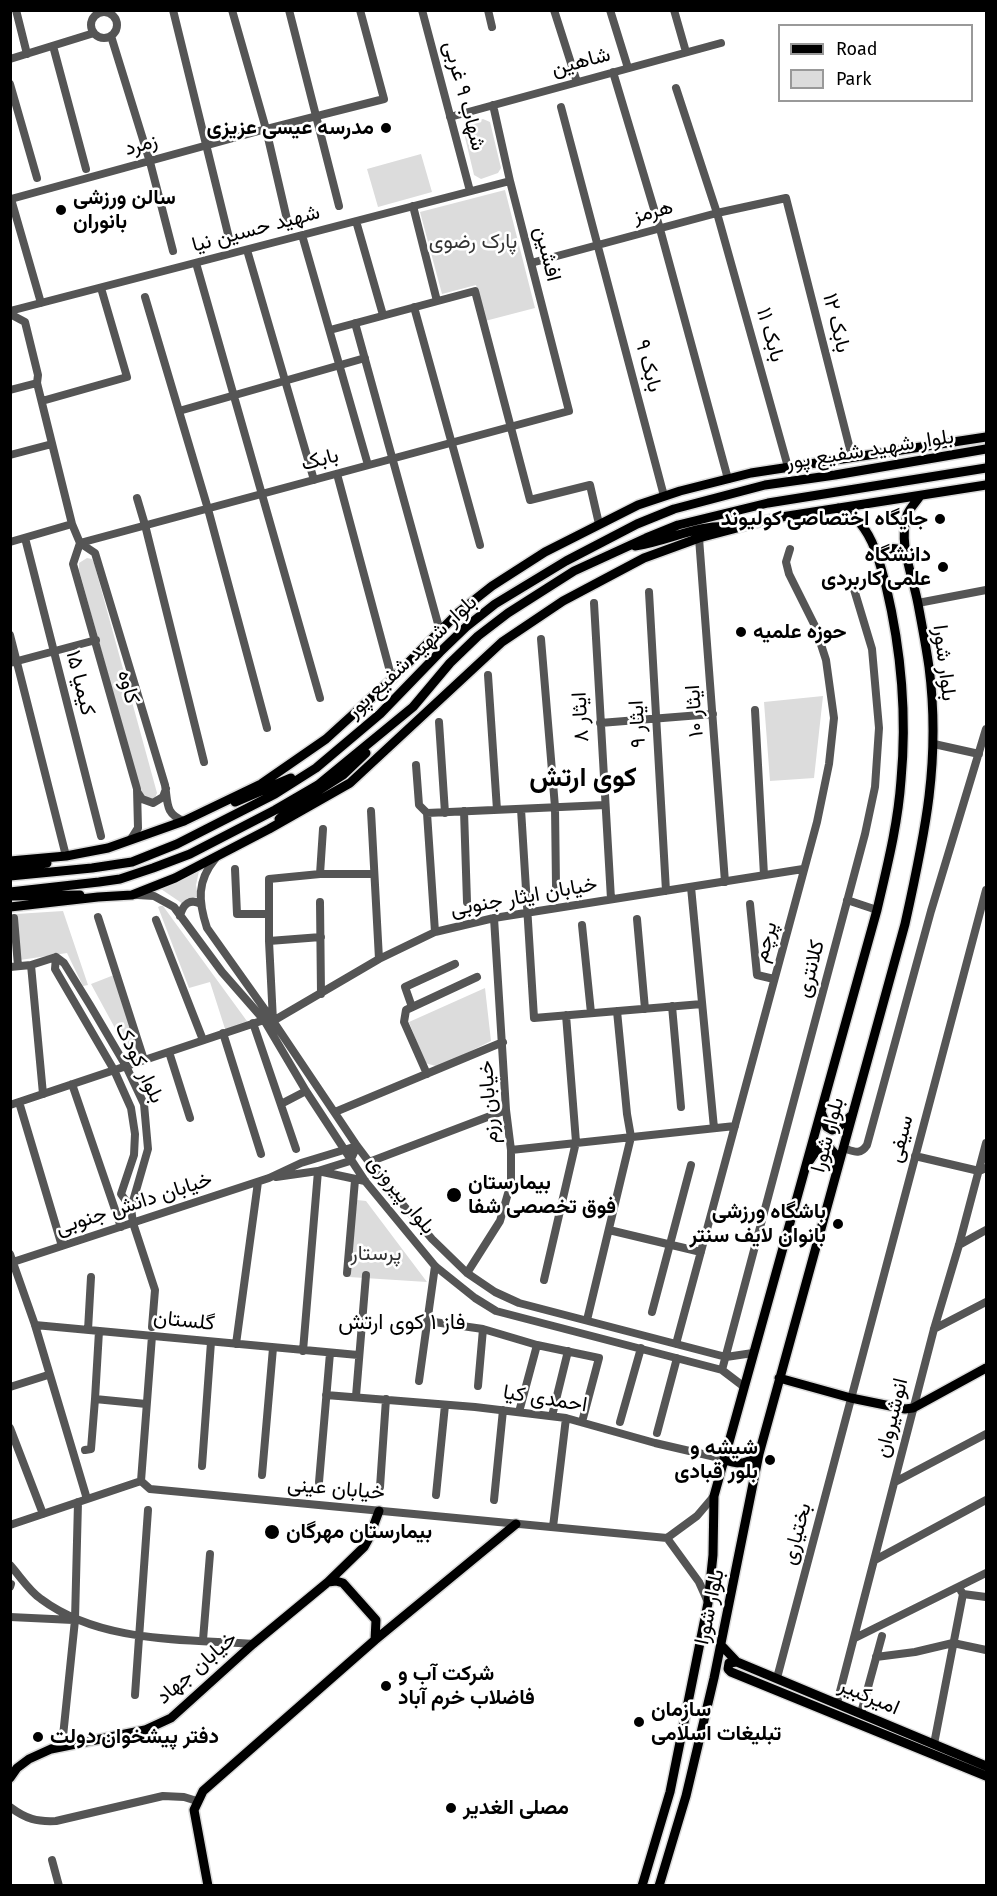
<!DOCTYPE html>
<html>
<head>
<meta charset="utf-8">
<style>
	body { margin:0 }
	#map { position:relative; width:997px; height:1896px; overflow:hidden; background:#fff; font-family:"Fira Sans",sans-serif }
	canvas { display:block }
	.frame { position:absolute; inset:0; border:12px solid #000; pointer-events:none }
	.legend { position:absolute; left:778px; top:24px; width:195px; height:78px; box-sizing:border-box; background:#fff; border:2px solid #999; margin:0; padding:8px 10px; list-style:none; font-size:18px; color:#000 }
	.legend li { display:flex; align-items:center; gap:12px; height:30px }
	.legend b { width:30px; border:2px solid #999 }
</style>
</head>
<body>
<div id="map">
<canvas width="997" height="1896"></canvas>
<div class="frame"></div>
<ul class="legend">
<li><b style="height:8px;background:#000"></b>Road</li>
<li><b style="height:16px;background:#dcdcdc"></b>Park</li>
</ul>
</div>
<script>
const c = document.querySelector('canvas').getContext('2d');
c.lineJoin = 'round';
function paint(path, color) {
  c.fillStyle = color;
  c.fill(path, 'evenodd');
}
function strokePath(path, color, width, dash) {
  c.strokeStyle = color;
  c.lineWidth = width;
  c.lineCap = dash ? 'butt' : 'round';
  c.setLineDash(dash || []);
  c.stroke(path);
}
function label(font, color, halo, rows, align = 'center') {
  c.font = font + ' "Fira Sans",Vazirmatn,sans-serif';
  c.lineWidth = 5;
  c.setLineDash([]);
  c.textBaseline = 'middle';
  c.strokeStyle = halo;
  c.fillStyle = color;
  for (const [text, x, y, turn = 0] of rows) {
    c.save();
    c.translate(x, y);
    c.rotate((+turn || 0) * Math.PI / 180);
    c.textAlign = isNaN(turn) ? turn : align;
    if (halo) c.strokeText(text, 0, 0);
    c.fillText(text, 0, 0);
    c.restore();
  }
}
const green = new Path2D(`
	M483 119 490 122 501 168 498 173 481 179 474 175 463 129 465 124Z
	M421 154 432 192 378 207 367 169Z
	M505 190 535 308 485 321 476 285 442 294 420 212Z
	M87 558 92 559 94 563 157 793 154 801 142 796 79 570V563Z
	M823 696 814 778 770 781 764 702Z
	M199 871 196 885 198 897 188 898 183 904 161 889Z
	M160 906H163L252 1028 227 1035 210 982 189 988 158 907Z
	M63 911 88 985 83 986 67 953 20 960 16 914Z
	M114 975 143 1062 135 1065 91 984Z
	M485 988 491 1041 439 1067 425 1063 409 1022Z
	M357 1200 366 1201 427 1282 349 1277Z`);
const minor = new Path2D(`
	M16 10 27 54
	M173 10 229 238
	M232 10 266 129 289 228
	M289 10 339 206
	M422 10 470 191
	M488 10 492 27
	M554 10 577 82
	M610 10 628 68
	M674 10 686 52
	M91 25a13 13 0 1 1 26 0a13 13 0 1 1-26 0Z
	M111 36 150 162 173 251
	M53 46 86 169
	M10 59 94 33
	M613 72 660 229 728 479
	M10 84 37 178
	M676 88 717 213 788 467
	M561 107 664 496
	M450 117 721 43
	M413 206 437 301
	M356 221 383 315
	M302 235 368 465
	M247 250 314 480
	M196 263 320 698
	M531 263 717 213 786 198 852 457
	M145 297 208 509 267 728
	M41 303 11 199 266 129 384 99 360 10
	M414 307 480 545
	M10 311 510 181
	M10 314 25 322 38 375 37 383 10 390
	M355 323 440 631
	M330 330 475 291 530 500 590 485 599 524
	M37 383 72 524 80 543 569 411 510 181 493 105
	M42 401 127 377 101 288
	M179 411 365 358
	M10 455 52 444
	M337 474 392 679
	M137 498 145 525 204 762
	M25 538 101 836
	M699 538 725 882
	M10 542 72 524
	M649 592 666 891
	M594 603 611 899
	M918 603 986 590
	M10 635 66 856
	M541 639 555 807 556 886
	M10 663 96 640
	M488 675 497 810
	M755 710 764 875
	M439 722 445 813
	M600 723 713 714
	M934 744 979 754
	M416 765 419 805 427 813
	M138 793 142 799 153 803 163 797 166 789
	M521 809 534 1018 702 1004
	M371 811 379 959
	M464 811 467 902
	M427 813 605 805
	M427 813 435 932
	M131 839 138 828 137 789 73 564 80 543 95 553 165 785C168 803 165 814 184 821
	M215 859C197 881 198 901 207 928L273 1021 357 1146 388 1187 432 1239 467 1273 495 1292 519 1303 726 1357 753 1353
	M235 869 237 914H268
	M320 874 323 829
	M374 874H320L269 879V941L273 1021 379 959 435 932 494 918 803 869
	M691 887 714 1128
	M137 895 154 896 174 907 222 972 264 1020 306 1091 365 1181 435 1266 475 1298 496 1311 722 1370 743 1386
	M847 900 877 910
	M320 902 321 994
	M750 904 757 975 774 979
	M180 916C183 904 190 898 201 904
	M98 917 144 1060
	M14 918 18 966
	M637 919 645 1009
	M156 920 203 1040
	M582 925 591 1013
	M269 941 321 937
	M56 957 64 963 90 1005 126 1066 144 1104 148 1149 131 1208 133 1223 155 1290 152 1327
	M56 957 55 969 114 1070 131 1108 135 1134 134 1155 121 1194 131 1208
	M31 965 43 1094
	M10 967 31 965 56 957
	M672 1006 681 1107
	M412 1007 405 987 455 964
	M253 1023 296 1149
	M223 1033 261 1154
	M169 1052 190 1118
	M427 1074 404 1022 406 1010 477 977
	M72 1084 121 1227
	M19 1102 62 1246
	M281 1104 306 1091
	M10 1105 264 1020
	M335 1112 503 1042
	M843 1148C853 1151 860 1156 867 1145L931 911 986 729
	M511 1150 735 1126
	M915 1156 979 1171 986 1168
	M369 1162 506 1110
	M276 1177 318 1171 350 1161 357 1146
	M609 1230 701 1252
	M959 1245 986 1230
	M10 1254 35 1325 87 1499
	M10 1263 269 1178 301 1163 357 1146
	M347 1273 355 1180
	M467 1273 500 1221 511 1183V1150L506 1110 494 918
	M544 1280 576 1142 566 1015
	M652 1312 691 1165
	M587 1320 631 1137 627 1114 617 1011
	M427 1321 483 1329 537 1345 599 1358 582 1422
	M35 1325 358 1355
	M934 1329 986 1302
	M88 1330 91 1277
	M99 1331 95 1399 146 1404
	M236 1344 258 1182
	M676 1344 817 822 829 764 834 718 826 660 815 626 789 574 786 562 790 549
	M303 1351 318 1171 365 1181
	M722 1370 865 834 875 787 879 728 872 649 853 586
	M419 1381 435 1266
	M478 1386 483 1329
	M10 1387 48 1375
	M326 1395 475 1407 566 1418 655 1443 724 1459
	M356 1396 366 1275
	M519 1412 537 1345
	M552 1416 568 1351
	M620 1422 641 1348
	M10 1428 43 1514
	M657 1433 677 1358
	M85 1450 91 1449 95 1399
	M202 1466 211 1342
	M262 1475 273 1348
	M141 1481 150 1489 667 1538
	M141 1481 152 1336
	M319 1482 330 1353
	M895 1482 986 1434
	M380 1487 386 1399
	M436 1495 445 1405
	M494 1500 503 1410
	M10 1525 141 1481
	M553 1527 566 1418
	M667 1538 699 1582 708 1602
	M667 1538 697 1516 714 1496
	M875 1560 986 1500
	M10 1565C20 1576 29 1591 41 1599 100 1643 183 1639 253 1644
	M10 1587 11 1584
	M961 1591 963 1594 986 1597
	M10 1617 73 1620
	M855 1638 986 1573
	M203 1640 210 1554
	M876 1657 915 1652 953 1643 986 1650
	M777 1678 986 890
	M135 1695 148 1510
	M837 1703 934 1329 959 1245 986 1143
	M861 1713 882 1636
	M934 1744 963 1594
	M62 1746 75 1620 78 1502
	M10 1807C26 1819 37 1822 56 1821L163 1796 184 1797 197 1801
	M52 1860 59 1886`);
const major = new Path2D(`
	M635 546C669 541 699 523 733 527
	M879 558C886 547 896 545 906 555
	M235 802 291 778
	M279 819 291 808 343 775 366 753
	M10 861 66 856 108 848 184 821 261 784 326 739 392 679 459 612 492 586 545 552 638 505 680 491 751 473 986 437
	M10 869 47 863
	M10 876 92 868 132 862 177 844 275 794 316 768 380 714 440 652 466 627 495 604 566 561 637 524 674 509 765 485 835 475 986 449
	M10 892 99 882 120 879 153 868 190 854 275 810 318 785 413 707 450 663 478 636 508 613 574 571 646 538 678 525 768 503 986 468
	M10 896 80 895
	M10 907 98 897 132 895 175 878 269 829 350 783 502 642 563 601 644 558 699 538 775 518 986 485
	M821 1112 827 1127 832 1130 837 1128 851 1116
	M810 1160C815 1152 819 1147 828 1146L835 1154 836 1166
	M779 1378 851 1398 905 1409 913 1408 986 1368
	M724 1459C738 1465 748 1465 759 1454
	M328 1582 364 1547 369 1538 379 1511
	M375 1640 516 1524
	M721 1645 737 1662 986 1766
	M737 1662 729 1663 728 1669 731 1672 986 1776
	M10 1778 17 1768 29 1759 51 1749 145 1730 171 1718 253 1644 328 1582 336 1581 343 1583 376 1620 375 1640 203 1791 194 1810 208 1886
	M642 1886 670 1792 708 1603 713 1555 714 1496 877 910C887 867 898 824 901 780 907 715 901 649 886 586 880 564 875 541 860 523 855 517 845 512 838 508
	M659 1886 686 1796 714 1678 759 1454 905 924C925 834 941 760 929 667 926 646 922 625 918 604 913 576 898 544 907 515 910 508 916 502 920 496`);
const markers = [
	[386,128,6,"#000"],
	[61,210,6,"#000"],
	[940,519,6,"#000"],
	[943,567,6,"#000"],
	[741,632,6,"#000"],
	[454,1195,8,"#000"],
	[838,1224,6,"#000"],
	[770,1460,6,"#000"],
	[272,1532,8,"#000"],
	[386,1686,6,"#000"],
	[639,1722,6,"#000"],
	[38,1737,6,"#000"],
	[451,1808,6,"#000"]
];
const streetNames = [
	["شاهین",581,62,-15],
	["شهاب ۹ غربی",464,96,75],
	["زمرد",141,145,-16],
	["هرمز",653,212,-15],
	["شهید حسین نیا",256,229,-15],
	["افشین",547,254,76],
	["بابک ۱۲",836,323,76],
	["بابک ۱۱",770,335,74],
	["بابک ۹",648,366,75],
	["بلوار شهید شفیع پور",870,450,-9],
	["بابک",320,460,-15],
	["بلوار شهید شفیع پور",412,657,-43],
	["بلوار شورا",944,663,83],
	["کیمیا ۱۵",80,683,76],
	["کاوه",128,687,75],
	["ایثار ۱۰",695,711,-94],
	["ایثار ۸",581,717,-93],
	["ایثار ۹",638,724,-93],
	["خیابان ایثار جنوبی",524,897,-10],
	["پرچم",766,942,-75],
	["کلانتری",811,969,-75],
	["بلوار کودک",139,1063,64],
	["خیابان رزم",489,1102,-94],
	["بلوار شورا",828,1135,-75],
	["سیفی",901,1139,-75],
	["بلوار پیروزی",401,1195,51],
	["خیابان دانش جنوبی",134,1204,-18],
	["گلستان",184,1321,6],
	["احمدی کیا",545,1399,9],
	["انوشیروان",892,1418,-76],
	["خیابان عینی",336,1489,5],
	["بختیاری",797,1534,-75],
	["بلوار شورا",710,1607,-78],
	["خیابان جهاد",197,1668,-41],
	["امیرکبیر",869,1697,23]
];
const poiNames = [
	["مدرسه عیسی عزیزی",374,128,"right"],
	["سالن ورزشی",73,198],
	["بانوران",73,222],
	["جایگاه اختصاصی کولیوند",928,519,"right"],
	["دانشگاه",931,555,"right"],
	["علمی کاربردی",931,579,"right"],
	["حوزه علمیه",753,632],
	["بیمارستان",468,1183],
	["فوق تخصصی شفا",468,1207],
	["باشگاه ورزشی",826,1212,"right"],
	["بانوان لایف سنتر",826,1236,"right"],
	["شیشه و",758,1448,"right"],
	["بلور قبادی",758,1472,"right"],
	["بیمارستان مهرگان",286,1532],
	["شرکت آب و",398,1674],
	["فاضلاب خرم آباد",398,1698],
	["سازمان",651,1710],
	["تبلیغات اسلامی",651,1734],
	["دفتر پیشخوان دولت",50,1737],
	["مصلی الغدیر",463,1808]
];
const parkNames = [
	["پارک رضوی",473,242],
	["پرستار",376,1254]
];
const neighbourhoodNames = [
	["فاز ۱ کوی ارتش",402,1323]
];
const districtNames = [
	["کوی ارتش",583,778]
];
paint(green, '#dcdcdc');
strokePath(major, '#dbdbdb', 12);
strokePath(minor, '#555', 8);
strokePath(major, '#000', 9);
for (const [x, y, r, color] of markers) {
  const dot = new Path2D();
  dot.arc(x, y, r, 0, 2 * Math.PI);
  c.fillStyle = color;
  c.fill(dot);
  strokePath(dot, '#fff', 2);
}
label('21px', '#000', '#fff', streetNames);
label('bold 21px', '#000', '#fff', poiNames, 'left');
label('21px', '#333', '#fff', parkNames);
label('22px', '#000', '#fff', neighbourhoodNames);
label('bold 27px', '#000', '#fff', districtNames);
</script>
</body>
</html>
